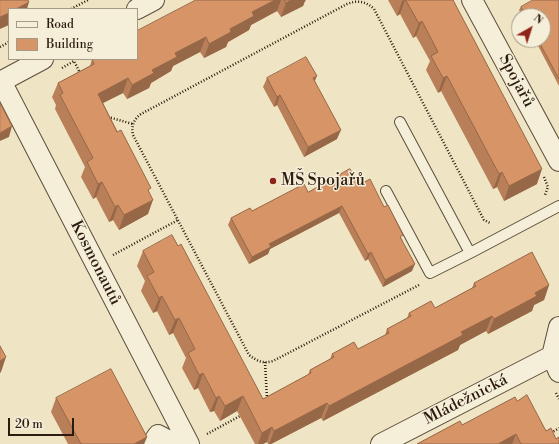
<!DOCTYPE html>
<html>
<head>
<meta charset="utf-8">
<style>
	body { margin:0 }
	#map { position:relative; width:559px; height:444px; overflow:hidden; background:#efe5c4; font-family:"Libre Bodoni",serif }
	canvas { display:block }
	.legend { position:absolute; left:8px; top:8px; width:130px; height:52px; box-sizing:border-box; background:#f5eed9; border:1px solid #a59a88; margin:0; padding:5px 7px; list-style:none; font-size:12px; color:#2c1b0f }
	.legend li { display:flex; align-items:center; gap:8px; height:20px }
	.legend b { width:20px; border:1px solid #a59a88 }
	.north { position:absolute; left:511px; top:8px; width:40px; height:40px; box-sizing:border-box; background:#f5eed9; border:1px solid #a59a88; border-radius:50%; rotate:39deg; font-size:11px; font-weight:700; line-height:16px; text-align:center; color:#2c1b0f }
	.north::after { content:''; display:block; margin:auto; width:14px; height:18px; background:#8f2418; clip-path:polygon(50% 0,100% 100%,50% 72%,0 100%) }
	.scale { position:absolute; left:8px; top:418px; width:66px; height:18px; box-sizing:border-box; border:2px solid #2c1b0f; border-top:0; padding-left:5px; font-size:12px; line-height:14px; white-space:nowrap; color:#2c1b0f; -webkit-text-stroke:3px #f5eed9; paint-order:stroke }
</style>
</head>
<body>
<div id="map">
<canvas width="559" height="444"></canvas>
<ul class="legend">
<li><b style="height:5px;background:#f5eed9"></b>Road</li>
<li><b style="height:11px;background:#d79467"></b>Building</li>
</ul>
<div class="north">N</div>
<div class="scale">20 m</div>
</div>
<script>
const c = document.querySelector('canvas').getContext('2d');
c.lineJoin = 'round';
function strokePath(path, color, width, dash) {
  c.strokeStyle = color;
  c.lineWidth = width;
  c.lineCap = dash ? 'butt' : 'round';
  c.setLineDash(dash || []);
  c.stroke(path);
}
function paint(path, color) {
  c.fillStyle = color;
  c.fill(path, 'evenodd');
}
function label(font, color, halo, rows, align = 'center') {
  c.font = font + ' "Libre Bodoni",serif';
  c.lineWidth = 3;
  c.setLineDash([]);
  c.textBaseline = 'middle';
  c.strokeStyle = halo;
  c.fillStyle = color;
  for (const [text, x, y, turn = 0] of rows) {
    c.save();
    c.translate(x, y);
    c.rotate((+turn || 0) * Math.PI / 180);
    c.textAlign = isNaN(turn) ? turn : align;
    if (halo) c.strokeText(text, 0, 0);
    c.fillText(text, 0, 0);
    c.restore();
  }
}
const path = new Path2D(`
	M71 9 88 0
	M0 47 9 42
	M62 68 74 61 80 73
	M108 117 133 124
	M544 177 548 187 545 195
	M113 255 178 220
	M419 285 273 361C263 364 257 361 249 355L133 135C131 126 134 119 141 114L347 4C357 0 366 1 374 9L484 220 490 223
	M265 362 267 399
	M556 393 559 399
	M551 433 559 428
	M207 434 240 416`);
const service = new Path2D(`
	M400 122 470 253 559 206
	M386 191 430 273 470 253`);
const minor = new Path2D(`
	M472 0 559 161
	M137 9 154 0
	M1 81 189 444
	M0 82 43 59
	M559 327 552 356 559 372
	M152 444 158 435 175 444
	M381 444 552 356`);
const wall = new Path2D(`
	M196 0H306L305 1 303 6 281 17 277 11 251 25 249 30 228 42 226 47 204 58 200 52 173 66 171 71 151 83 149 88 127 99 123 93 103 103 149 193 148 214 119 230 113 220 109 222 96 197 93 199 81 177 85 167 55 109 56 105 52 97 58 83 90 66 92 59H137Z
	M388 0H453L537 184 504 201 497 187 493 189 441 91 438 93 426 70 430 61 416 36 413 38 400 14 397 16Z
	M559 0V86L535 40H543V16H522L519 10 521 7Z
	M267 78 315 81 337 139 304 157 277 105 274 107 263 87Z
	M359 185 402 239 412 271 383 287 368 259 365 261 339 213 270 249 268 254 249 264 228 225 231 218 308 192Z
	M178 246 263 399 308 375 310 370 330 359 332 354 358 349 385 335 387 329 407 318 409 313 435 308 472 288 474 283 549 285 544 300 534 305 532 311 488 334 486 331 460 345 458 350 323 421 321 418 271 444H268L267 442 263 444H255L237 411 220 421 214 411 210 412 198 388 194 390 182 368 186 358 173 333 169 335 157 311 153 313 141 291 145 281 137 266 143 251Z
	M56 398 147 437 144 444H68L51 412Z
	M517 401 546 431 556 439 559 444H417L462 425Z`);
const shadedWall = new Path2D(`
	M275 0H281L277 11 251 25 249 30 228 42 226 47 204 58 209 44 252 12Z
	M291 0H306L305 1 303 6 281 17 286 3Z
	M404 0H405L400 14 397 16 402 1Z
	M29 2 27 9H16Z
	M9 13V25L0 29V17Z
	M422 21 416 36 413 38 419 23Z
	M206 37 200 52 173 66 171 71 151 83 149 88 127 99 132 85 175 53Z
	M317 76 313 85V78Z
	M447 76 441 91 438 93 443 78Z
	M128 78 123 93 93 108 98 94Z
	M280 95 277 105 274 107 277 97Z
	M12 126 9 137 0 141V133Z
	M341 130 337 139 304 157 308 147Z
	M542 169 537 184 504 201 509 186Z
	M502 172 497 187 493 189 499 174Z
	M102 182 96 197 93 199 98 184Z
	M153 200 148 214 119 230 124 215Z
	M118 205 113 220 109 222 115 207Z
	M342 206 339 213 270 249 268 254 249 264 252 257 269 244Z
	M371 252 368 259 365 261 368 254Z
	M415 264 412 271 383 287 385 280Z
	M549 285 544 300 534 305 532 311 488 334 494 319 535 293Z
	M162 296 157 311 153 313 159 298Z
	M492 316 486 331 460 345 458 350 323 421 329 406 461 332Z
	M179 318 173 333 169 335 175 320Z
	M6 357 1 372 0 373V361Z
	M203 373 198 388 194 390 199 375Z
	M219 396 214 411 210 412 216 398Z
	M243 396 237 411 220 421 225 406Z
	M327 403 321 418 271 444H269L274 431Z
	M272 427 267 442 263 444H258L262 433Z
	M516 434 512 444H498Z
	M147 437 144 444H134Z`);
const building = new Path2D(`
	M0 0H28L29 2 16 9H9V13L0 17Z
	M196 0H275L252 12 254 16 230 29 231 32 209 44 206 37 175 53 177 57 152 70 154 73 132 85 128 78 98 94 117 132 121 130 151 188 148 190 153 200 124 215 118 205 115 207 102 182 98 184 87 162 93 158 60 95 63 93 58 83 94 64 92 59H137V31Z
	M285 0H291L286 3Z
	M406 0H453L542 169 509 186 502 172 499 174 447 76 443 78 431 56 438 52 422 21 419 23Z
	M533 0H559V79L538 40H543V16H526L521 7Z
	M306 57 317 76 313 78 341 130 308 147 280 95 277 97 267 78Z
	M0 103 12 126 0 133Z
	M350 169 359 185 370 179 384 207 388 205 403 235 400 237 415 264 385 280 371 252 368 254 342 206 269 244 271 247 252 257 231 218 250 208 252 211 304 184 308 192Z
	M172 235 178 246 181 244 263 399 311 373 310 370 334 357 332 354 354 342 358 349 389 333 387 329 411 316 409 313 431 301 435 308 476 286 474 283 532 252 549 285 535 293 537 296 494 319 492 316 461 332 463 335 329 406 327 403 274 431 272 427 262 433 243 396 225 406 219 396 216 398 203 373 199 375 188 353 195 349 179 318 175 320 162 296 159 298 147 276 154 272 143 251Z
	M0 346 6 357 0 361Z
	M111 369 147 437 134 444H81L56 398Z
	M527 395 546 431 551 428 556 439 559 437V444H521L516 434 498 444H417L460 421 462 425 515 397 517 401Z`);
const markers = [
	[273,181,4,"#8f2418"]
];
const streetNames = [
	["Spojařů",516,81,62],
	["Kosmonautů",95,263,63],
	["Mládežnická",466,400,-27]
];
const poiNames = [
	["MŠ Spojařů",281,181]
];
strokePath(service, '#5d4e3c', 12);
strokePath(minor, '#5d4e3c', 22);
strokePath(path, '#2c1b0f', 2.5, [1, 2]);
strokePath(service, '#f5eed9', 10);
strokePath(minor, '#f5eed9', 20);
paint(wall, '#b97f59');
paint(shadedWall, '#966848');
paint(building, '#d79467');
strokePath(building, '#966848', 1);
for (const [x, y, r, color] of markers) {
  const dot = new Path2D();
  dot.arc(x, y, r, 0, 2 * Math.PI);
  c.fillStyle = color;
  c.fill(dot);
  strokePath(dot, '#f5eed9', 1.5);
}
label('16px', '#2c1b0f', '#f5eed9', streetNames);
label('16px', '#2c1b0f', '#f5eed9', poiNames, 'left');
</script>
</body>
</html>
